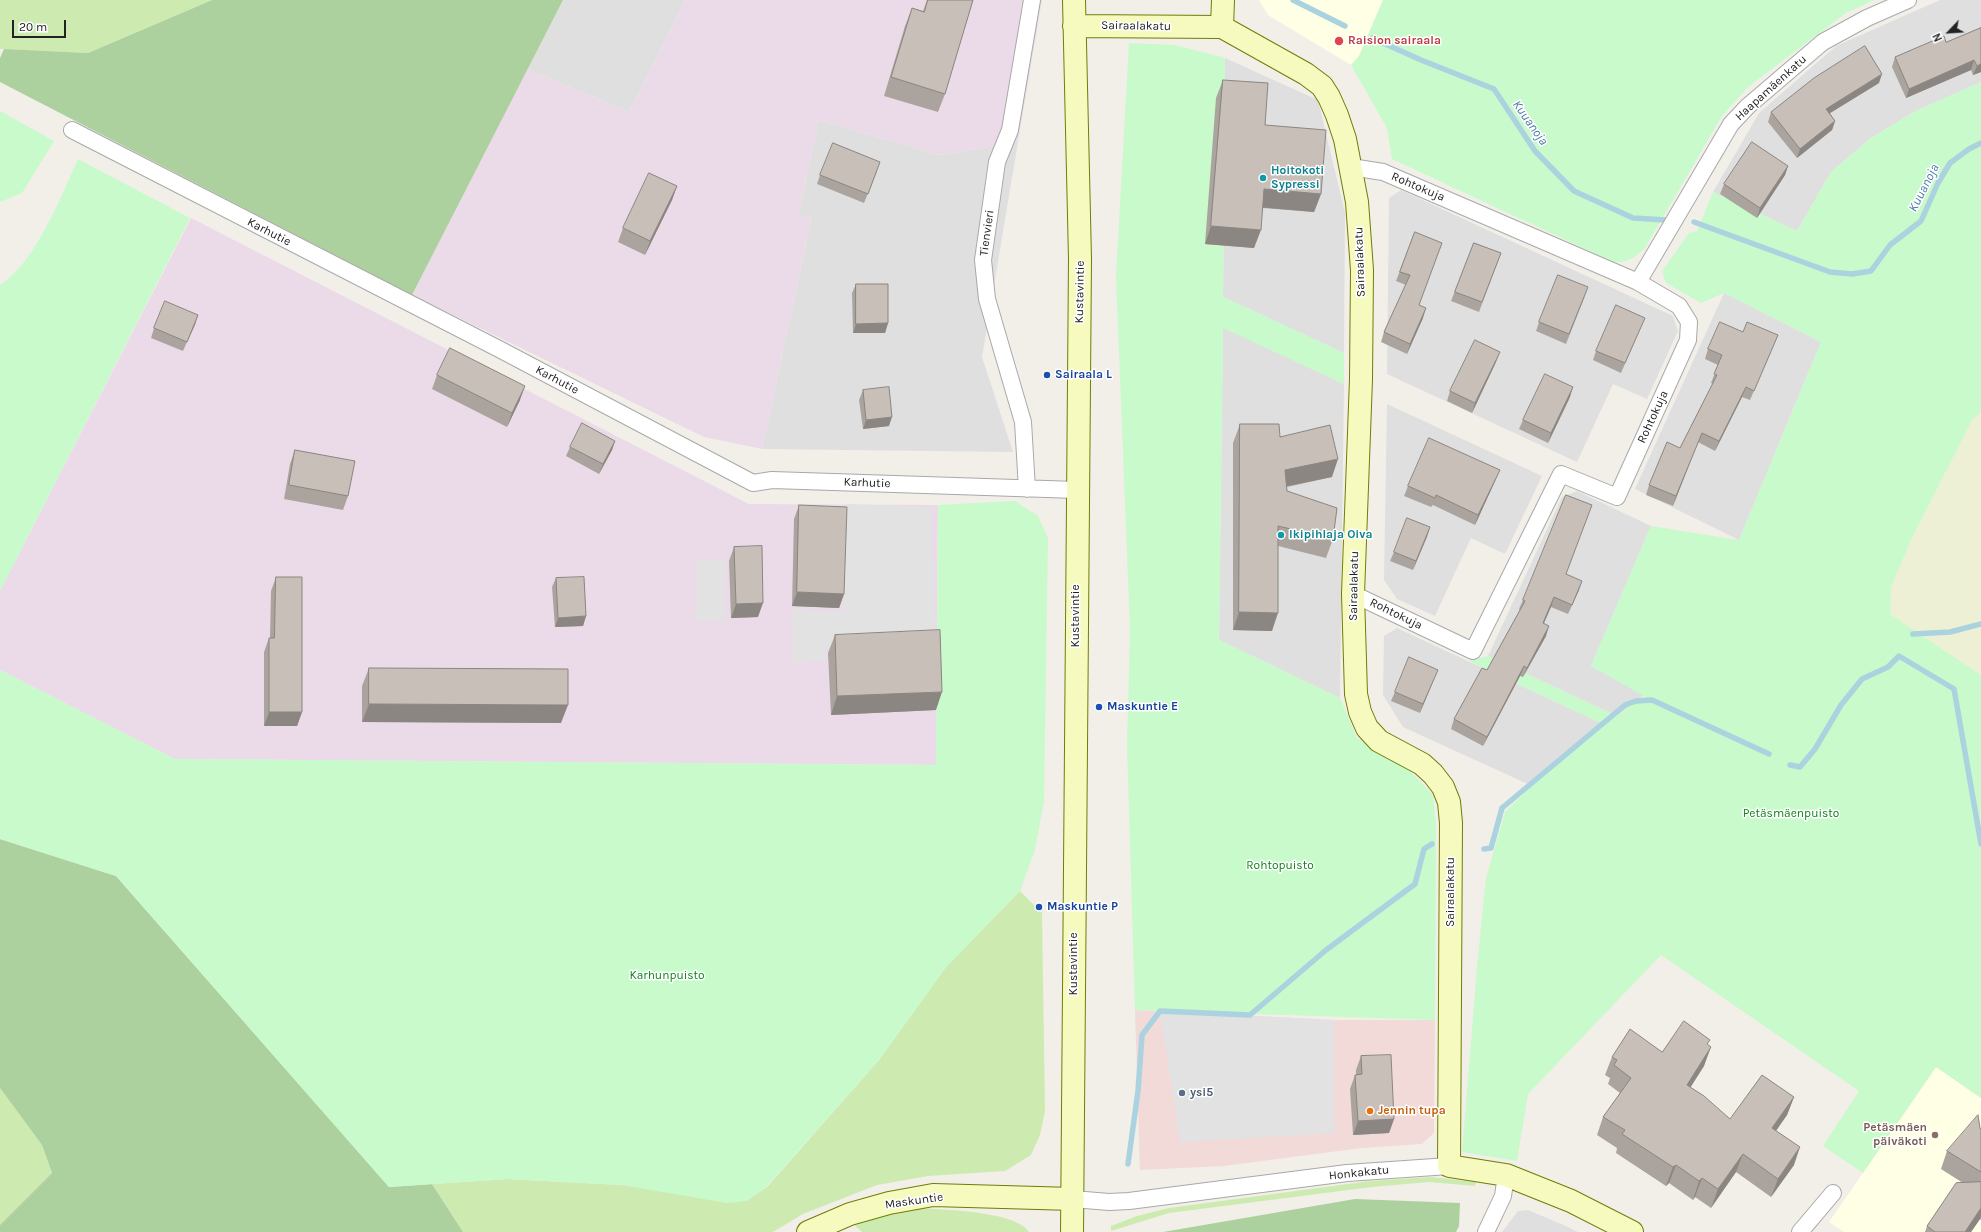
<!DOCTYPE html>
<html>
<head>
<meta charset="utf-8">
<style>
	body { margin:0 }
	#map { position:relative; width:1981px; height:1232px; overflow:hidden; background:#f2efe9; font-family:Karla,sans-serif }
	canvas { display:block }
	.north { position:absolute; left:1929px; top:12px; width:40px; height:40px; -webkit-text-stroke:3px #fff; paint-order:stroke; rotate:245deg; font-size:11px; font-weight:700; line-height:16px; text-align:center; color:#222 }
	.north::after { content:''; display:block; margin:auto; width:14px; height:18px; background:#222; clip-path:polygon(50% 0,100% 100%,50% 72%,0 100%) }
	.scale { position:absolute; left:12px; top:20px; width:54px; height:18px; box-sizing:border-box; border:2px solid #222; border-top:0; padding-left:5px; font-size:12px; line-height:14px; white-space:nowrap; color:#222; -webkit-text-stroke:3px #fff; paint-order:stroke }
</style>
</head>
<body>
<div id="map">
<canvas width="1981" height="1232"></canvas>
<div class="north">N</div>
<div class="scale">20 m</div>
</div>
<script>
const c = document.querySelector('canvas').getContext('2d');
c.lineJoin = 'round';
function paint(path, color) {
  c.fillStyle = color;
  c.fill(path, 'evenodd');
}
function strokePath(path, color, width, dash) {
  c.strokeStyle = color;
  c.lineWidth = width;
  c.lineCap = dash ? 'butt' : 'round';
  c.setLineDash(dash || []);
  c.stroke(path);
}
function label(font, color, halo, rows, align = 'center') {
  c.font = font + ' Karla,sans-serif';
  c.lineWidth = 3;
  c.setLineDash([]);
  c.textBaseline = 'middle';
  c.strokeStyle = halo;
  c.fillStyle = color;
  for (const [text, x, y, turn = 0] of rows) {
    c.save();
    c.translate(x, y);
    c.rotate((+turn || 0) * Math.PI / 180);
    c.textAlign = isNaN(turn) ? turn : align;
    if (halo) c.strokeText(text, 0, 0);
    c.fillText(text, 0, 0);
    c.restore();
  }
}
const residential = new Path2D(`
	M563 0H685L629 112 527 69Z
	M1940 0H1981V82L1916 111 1871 138 1831 172 1797 231 1713 192 1759 113 1836 46Z
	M1225 58 1318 100 1345 213 1344 353 1223 297Z
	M819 120 940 155 1018 142 982 357 1013 452 762 449 812 216H798Z
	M1401 190 1673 316 1678 331 1647 399 1613 384 1577 462 1387 374 1389 198Z
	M1724 293 1821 342 1739 540 1635 489Z
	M1223 327 1344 384 1340 698 1219 640Z
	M1387 404 1542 476 1505 554 1471 538 1435 616 1397 599 1384 580Z
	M1577 491 1651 526 1591 666 1644 695 1617 716 1488 656 1562 497Z
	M1397 628 1605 725 1532 786 1403 727 1383 695 1384 636Z
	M1528 1210 1568 1227 1578 1232H1502L1518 1211Z`);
const commercial = new Path2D(`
	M1135 1010 1334 1020H1435L1434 1133 1422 1144 1362 1148 1224 1166 1140 1170Z`);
const industrial = new Path2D(`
	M685 0H1042L1018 142 940 155 819 120 798 216H812L762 449 704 437 412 295 527 69 629 112Z
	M191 218 749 504 938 505 936 765 175 759 0 670V591Z`);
const education = new Path2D(`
	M1259 0H1383L1359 56 1351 65 1268 15Z
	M1936 1067 1981 1098V1232H1844L1829 1222Z`);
const farmland = new Path2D(`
	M1981 412V675L1890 614 1891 587 1911 540 1972 420Z`);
const grass = new Path2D(`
	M0 0H212L88 53 0 49Z
	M1020 891 1042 913 1045 1111 1040 1135 1031 1155 1005 1171 928 1176 877 1185 803 1214 773 1232H463L432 1184 508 1179 622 1185 746 1201 767 1187 879 1060 946 967Z
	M0 1088 42 1145 52 1173 0 1225Z
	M1431 1177 1476 1182 1475 1186 1428 1182 1372 1187 1169 1213 1111 1231V1226L1137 1216 1169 1208 1370 1181Z
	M922 1208C946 1210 1015 1211 1029 1232H862L852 1223 882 1211Z`);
const forest = new Path2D(`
	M212 0H563L412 295 0 82V58L4 49 88 53Z
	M0 839 116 876 389 1187 432 1184 463 1232H0V1225L52 1173 42 1145 0 1088Z
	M1355 1199 1460 1203 1459 1226 1456 1232H1163Z`);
const park = new Path2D(`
	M1383 0H1874L1846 13 1748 87 1722 116 1645 248C1635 258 1627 263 1613 262L1392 159 1387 128 1351 65 1359 56Z
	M1129 43 1175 45 1225 58 1223 297 1344 353V384L1223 328 1219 640 1340 698 1357 738 1408 769 1433 795 1436 824 1435 1020 1135 1010 1127 746 1130 630 1116 277Z
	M1981 82V412L1972 420 1911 540 1891 587 1890 614 1981 675V1098L1936 1067 1863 1173 1823 1146 1859 1091 1661 955 1528 1094 1517 1161 1462 1152 1477 967 1486 878 1505 812 1532 786 1605 725 1468 661 1488 656 1617 716 1644 696 1591 666 1651 526 1739 540 1821 342 1724 293 1701 303 1666 283 1662 271 1689 233 1697 231 1713 192 1797 231 1831 172 1871 138 1916 111Z
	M0 111 54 141 22 193 0 202Z
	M78 159 190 218 0 591V285C36 262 60 198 78 159Z
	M1015 501 1038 516 1048 538 1044 801 1035 850 1020 891 946 967 879 1060 766 1187 746 1201 727 1203 622 1185 508 1179 389 1187 116 876 0 839V670L175 759 936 765 938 505Z`);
const parking = new Path2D(`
	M847 504 931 507 935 644 825 649V661L792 662V610L843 611Z
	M696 560H725V621H696Z
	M1160 1011 1334 1020V1133L1180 1142Z`);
const stream = new Path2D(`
	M1293 0 1345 26
	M1372 38 1421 60 1494 89 1535 151 1574 191 1633 218 1666 220
	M1694 222 1830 272 1852 274 1871 271 1890 245 1921 221 1938 183 1950 163 1969 149 1981 143
	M1913 634 1950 632 1981 624
	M1790 765 1800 767 1815 749 1841 705 1862 679 1888 667 1899 656 1954 689 1981 844
	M1484 849 1491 848 1502 808 1625 705 1636 701 1652 700 1769 754
	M1128 1164 1138 1091 1142 1035 1160 1011 1250 1015 1326 950 1415 884 1424 849 1432 844`);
const street = new Path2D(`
	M72 130 499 349 753 483 772 480 1077 490
	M1351 167 1383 172 1638 282 1679 306 1689 322 1688 340 1617 497 1561 474 1473 651 1353 594
	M1638 282 1731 124 1748 106 1823 42 1867 18 1908 0
	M1027 489 1023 422 987 299 983 260 997 162 1010 130 1032 0
	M1073 1199 1109 1202 1129 1201 1347 1173 1449 1166
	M1486 1232 1503 1196 1506 1175
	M1800 1232 1833 1193`);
const secondary = new Path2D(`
	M1074 26 1222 27 1306 74 1322 86 1329 97 1337 115 1345 139 1357 202 1362 270 1361 379 1353 594 1356 694 1360 712 1367 728 1379 741 1422 764 1433 774 1443 787 1449 802 1451 823 1449 1166 1506 1175 1571 1201 1632 1232
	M1222 27 1223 0
	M808 1232 850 1214 889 1203 933 1195 1073 1199
	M1072 1232 1080 259 1074 0`);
const wall = new Path2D(`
	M927 0H973L945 94 938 112 884 96 905 26 912 8 923 11Z
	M1981 28V72L1973 75 1971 70 1906 98 1892 67 1895 57 1946 42Z
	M1223 80 1265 125 1321 194 1314 212 1263 208 1254 248 1205 244 1216 98Z
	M1879 83 1830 113 1835 121 1832 130 1797 158 1768 122 1771 112Z
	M1788 166 1785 175 1757 218 1720 194 1724 184Z
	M877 171 864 203 817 184 820 175Z
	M677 186 672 200 645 255 618 242 623 228Z
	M1415 232 1419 305 1423 318 1407 354 1381 342 1384 332 1406 285 1396 281Z
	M1474 243 1501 253 1479 312 1451 301Z
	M856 284 888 323 885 333H853L852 293Z
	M1585 296 1566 344 1536 331 1539 322Z
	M198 315 183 351 151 338 154 328Z
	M1645 318 1641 327 1621 373 1593 360 1596 351Z
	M1743 332 1778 335 1750 400 1742 397 1715 451 1698 442 1673 506 1646 495 1649 485 1680 448 1713 384 1711 383 1718 365 1705 359 1708 349Z
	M1496 362 1472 413 1447 401 1450 391Z
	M437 375 520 400 507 427 432 389Z
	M863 390 889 426 863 429 859 400Z
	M1570 397 1548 443 1519 429 1523 420Z
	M1240 424 1280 437 1332 477 1287 487V491L1333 539 1326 558 1278 546 1272 631 1233 630V443Z
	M615 441 612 450 599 474 566 456 570 447Z
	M295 450 348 496 343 510 284 499 290 464Z
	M1496 479 1475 525 1433 505 1431 507 1404 496 1408 486Z
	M799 505 844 594 839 608 792 606 794 519Z
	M1430 527 1413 570 1390 561 1394 552Z
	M734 547 758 617 731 618 729 561Z
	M1566 574 1579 590 1568 614 1551 607 1544 623 1546 636 1523 677 1520 676 1483 746 1451 729 1454 719 1487 670 1520 610 1519 609 1523 600Z
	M276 577 302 712 297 726H264V652L269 638H270L271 591Z
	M556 578 586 616 583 626 555 627 552 587Z
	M835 635 936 710 831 715 828 653Z
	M369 668 561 723 362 722V686Z
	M1434 679 1420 713 1391 701 1395 692Z
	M1708 1045 1704 1066 1690 1087 1730 1119 1794 1097 1787 1115 1776 1131 1794 1165 1771 1197 1736 1172 1711 1208 1695 1197 1693 1200 1669 1183 1666 1186 1616 1153 1617 1148 1597 1135 1603 1117 1620 1093 1608 1084 1610 1078 1605 1075 1612 1057 1662 1052Z
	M1361 1056 1394 1119 1389 1133 1353 1135 1350 1089 1355 1075H1356V1070Z
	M1980 1128 1981 1129V1220L1980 1219 1971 1232H1925L1927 1226 1963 1183 1941 1169 1947 1151Z`);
const shadedWall = new Path2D(`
	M1974 60 1971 70 1906 98 1909 89Z
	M1981 64V72L1973 75 1977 66Z
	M1882 74 1879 83 1822 118 1826 109Z
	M1835 121 1832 130 1797 158 1800 149Z
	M1788 166 1785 175 1757 218 1760 208Z
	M677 186 672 200 645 255 650 241Z
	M1264 189 1321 194 1314 212 1257 207Z
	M1211 226 1261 230 1254 248 1205 244Z
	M1426 308 1423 318 1407 354 1410 344Z
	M198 315 195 325 183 351 187 342Z
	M888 323 885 333H853L856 324Z
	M1500 352 1496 362 1472 413 1475 403Z
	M525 386 520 400 507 427 512 413Z
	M1573 387 1570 397 1548 443 1551 433Z
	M1746 387 1742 397 1715 451 1719 441Z
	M892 417 889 426 863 429 866 420Z
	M1702 433 1698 442 1673 506 1676 496Z
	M615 441 612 450 599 474 603 464Z
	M1338 459 1332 477 1278 488 1285 470Z
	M1500 470 1496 479 1475 525 1478 515Z
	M1430 527 1427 537 1413 570 1416 561Z
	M1582 581 1579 590 1568 614 1572 605Z
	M797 592 844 594 839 608 792 606Z
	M1554 597 1551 607 1540 632 1543 623Z
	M763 603 758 617 731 618 736 604Z
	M1239 612 1278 613 1272 631 1233 630Z
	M586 616 583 626 555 627 558 618Z
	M1549 626 1546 636 1523 677 1527 668Z
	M1524 666 1520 676 1483 746 1487 737Z
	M1438 670 1434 679 1420 713 1423 704Z
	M942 692 936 710 831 715 837 696Z
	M369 704 568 705 561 723 362 722Z
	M269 712H302L297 726H264Z
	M1711 1047 1704 1066 1680 1104 1687 1085Z
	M1794 1097 1787 1115 1765 1146 1772 1128Z
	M1394 1119 1389 1133 1353 1135 1358 1121Z
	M1800 1147 1794 1165 1771 1197 1778 1179Z
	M1743 1154 1736 1172 1711 1208 1718 1189Z
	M1676 1165 1669 1183 1666 1186 1673 1167Z
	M1702 1178 1695 1197 1693 1200 1699 1181Z
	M1981 1208V1215L1980 1219 1971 1232H1965Z`);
const building = new Path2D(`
	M928 0H973L945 94 891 77 912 8 924 12Z
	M1981 28V64L1977 66 1974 60 1909 89 1895 57 1944 36 1946 42Z
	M1865 46 1882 74 1826 109 1835 121 1800 149 1771 112 1814 78Z
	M1223 80 1268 83 1265 125 1326 130 1321 194 1264 189 1261 230 1211 226Z
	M1752 142 1788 166 1760 208 1724 184Z
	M833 143 880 162 868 194 820 175Z
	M649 173 677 186 650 241 623 228Z
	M1415 232 1442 243 1419 305 1426 308 1410 344 1384 332 1410 275 1400 272Z
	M1474 243 1501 253 1482 302 1455 292Z
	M1558 275 1588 287 1569 334 1539 322Z
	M856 284H888V323L856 324Z
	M165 301 198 315 187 342 154 328Z
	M1616 305 1645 318 1625 363 1596 351Z
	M1720 322 1743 332 1747 322 1778 335 1754 391 1746 387 1719 441 1702 433 1676 496 1649 485 1667 442 1680 448 1717 375 1714 374 1722 355 1708 349Z
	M1475 340 1500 352 1475 403 1450 391Z
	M450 348 525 386 512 413 437 375Z
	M1545 374 1573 387 1551 433 1523 420Z
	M889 387 892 417 866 420 863 390Z
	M582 423 615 441 603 464 570 447Z
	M1240 424H1279L1280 437 1330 425 1338 459 1285 470 1287 491 1337 508 1333 539 1278 526V613L1239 612Z
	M1429 438 1500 470 1478 515 1436 495 1435 498 1408 486Z
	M295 450 355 461 348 496 289 485Z
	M1566 495 1592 505 1566 574 1582 581 1572 605 1554 597 1543 623 1549 626 1527 668 1524 666 1487 737 1454 719 1482 668 1487 670 1525 601 1523 600Z
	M799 505 847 507 844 594 797 592Z
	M1407 518 1430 527 1416 561 1394 552Z
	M762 546 763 603 736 604 734 547Z
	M276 577H302V712H269V638H274Z
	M584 577 586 616 558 618 556 578Z
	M940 630 942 692 837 696 835 635Z
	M1409 657 1438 670 1423 704 1395 692Z
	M369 668 568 669V705L369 704Z
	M1684 1021 1710 1040 1707 1044 1711 1047 1687 1085 1704 1096 1730 1119 1762 1075 1794 1097 1772 1128 1800 1147 1778 1179 1743 1154 1718 1189 1702 1178 1699 1181 1676 1165 1673 1167 1622 1134 1625 1130 1603 1117 1631 1078 1614 1065 1617 1060 1612 1057 1630 1029 1662 1052Z
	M1391 1055 1394 1119 1358 1121 1355 1075 1362 1074 1361 1056Z
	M1978 1115 1980 1128 1981 1129V1172L1947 1151Z
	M1981 1182V1208L1965 1232H1935L1927 1226 1956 1183Z`);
const markers = [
	[1339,41,5,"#e0444e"],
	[1263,178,4,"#0f9aa8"],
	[1047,375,4,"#1a4fb4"],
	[1281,535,4,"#0f9aa8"],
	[1099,707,4,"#1a4fb4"],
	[1039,907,4,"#1a4fb4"],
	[1182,1093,4,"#5c6f8a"],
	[1370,1111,4,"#e8710a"],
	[1935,1135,4,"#8d6e63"]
];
const streetNames = [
	["Sairaalakatu",1136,26,1],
	["Haapamäenkatu",1771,88,-42],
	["Rohtokuja",1418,187,23],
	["Karhutie",269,232,27],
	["Tienvieri",987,233,-82],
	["Sairaalakatu",1360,262,-92],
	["Kustavintie",1080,292,-89],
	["Karhutie",557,380,28],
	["Rohtokuja",1653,417,-65],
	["Karhutie",867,483,2],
	["Sairaalakatu",1354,586,-89],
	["Rohtokuja",1396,614,26],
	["Kustavintie",1076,616,-90],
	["Sairaalakatu",1451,892,-90],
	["Kustavintie",1074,964,-90],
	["Honkakatu",1359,1173,-6],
	["Maskuntie",914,1201,-8]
];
const healthNames = [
	["Raision sairaala",1348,41]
];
const cultureNames = [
	["Hoitokoti",1271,171],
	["Sypressi",1271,185],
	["Ikipihlaja Oiva",1289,535]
];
const transitNames = [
	["Sairaala L",1055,375],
	["Maskuntie E",1107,707],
	["Maskuntie P",1047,907]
];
const parkNames = [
	["Petäsmäenpuisto",1791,814],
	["Rohtopuisto",1280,866],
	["Karhunpuisto",667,976]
];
const serviceNames = [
	["ysi5",1190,1093]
];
const foodNames = [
	["Jennin tupa",1378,1111]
];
const educationNames = [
	["Petäsmäen",1927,1128],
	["päiväkoti",1927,1142]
];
const waterNames = [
	["Kuuanoja",1530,123,55],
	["Kuuanoja",1924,188,-63]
];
paint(residential, '#e0dfdf');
paint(commercial, '#f2dad9');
paint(industrial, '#ebdbe8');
paint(education, '#ffffe5');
paint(farmland, '#eef0d5');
paint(grass, '#cdebb0');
paint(forest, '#add19e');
paint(park, '#c8facc');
paint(parking, '#e2e2e2');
strokePath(stream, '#aad3df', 5.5);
strokePath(street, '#a9a9a9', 18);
strokePath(secondary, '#707d05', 24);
strokePath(street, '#fff', 16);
strokePath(secondary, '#f7fabf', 22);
paint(wall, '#aba49e');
paint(shadedWall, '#8b8681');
paint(building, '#c7bfb8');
strokePath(building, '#8b8681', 1);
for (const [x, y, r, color] of markers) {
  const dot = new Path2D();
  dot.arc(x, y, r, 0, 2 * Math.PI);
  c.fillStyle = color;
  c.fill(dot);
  strokePath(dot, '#fff', 1.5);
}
label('12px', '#222', '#fff', streetNames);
label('bold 12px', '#be3a42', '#fff', healthNames, 'left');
label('bold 12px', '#0d838f', '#fff', cultureNames, 'left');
label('bold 12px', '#164399', '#fff', transitNames, 'left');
label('12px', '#0c8416', '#fff', parkNames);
label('bold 12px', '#4e5e75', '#fff', serviceNames, 'left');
label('bold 12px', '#c56008', '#fff', foodNames, 'left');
label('bold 12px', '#785e54', '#fff', educationNames, 'right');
label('italic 13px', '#4a7aab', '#fff', waterNames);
</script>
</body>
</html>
